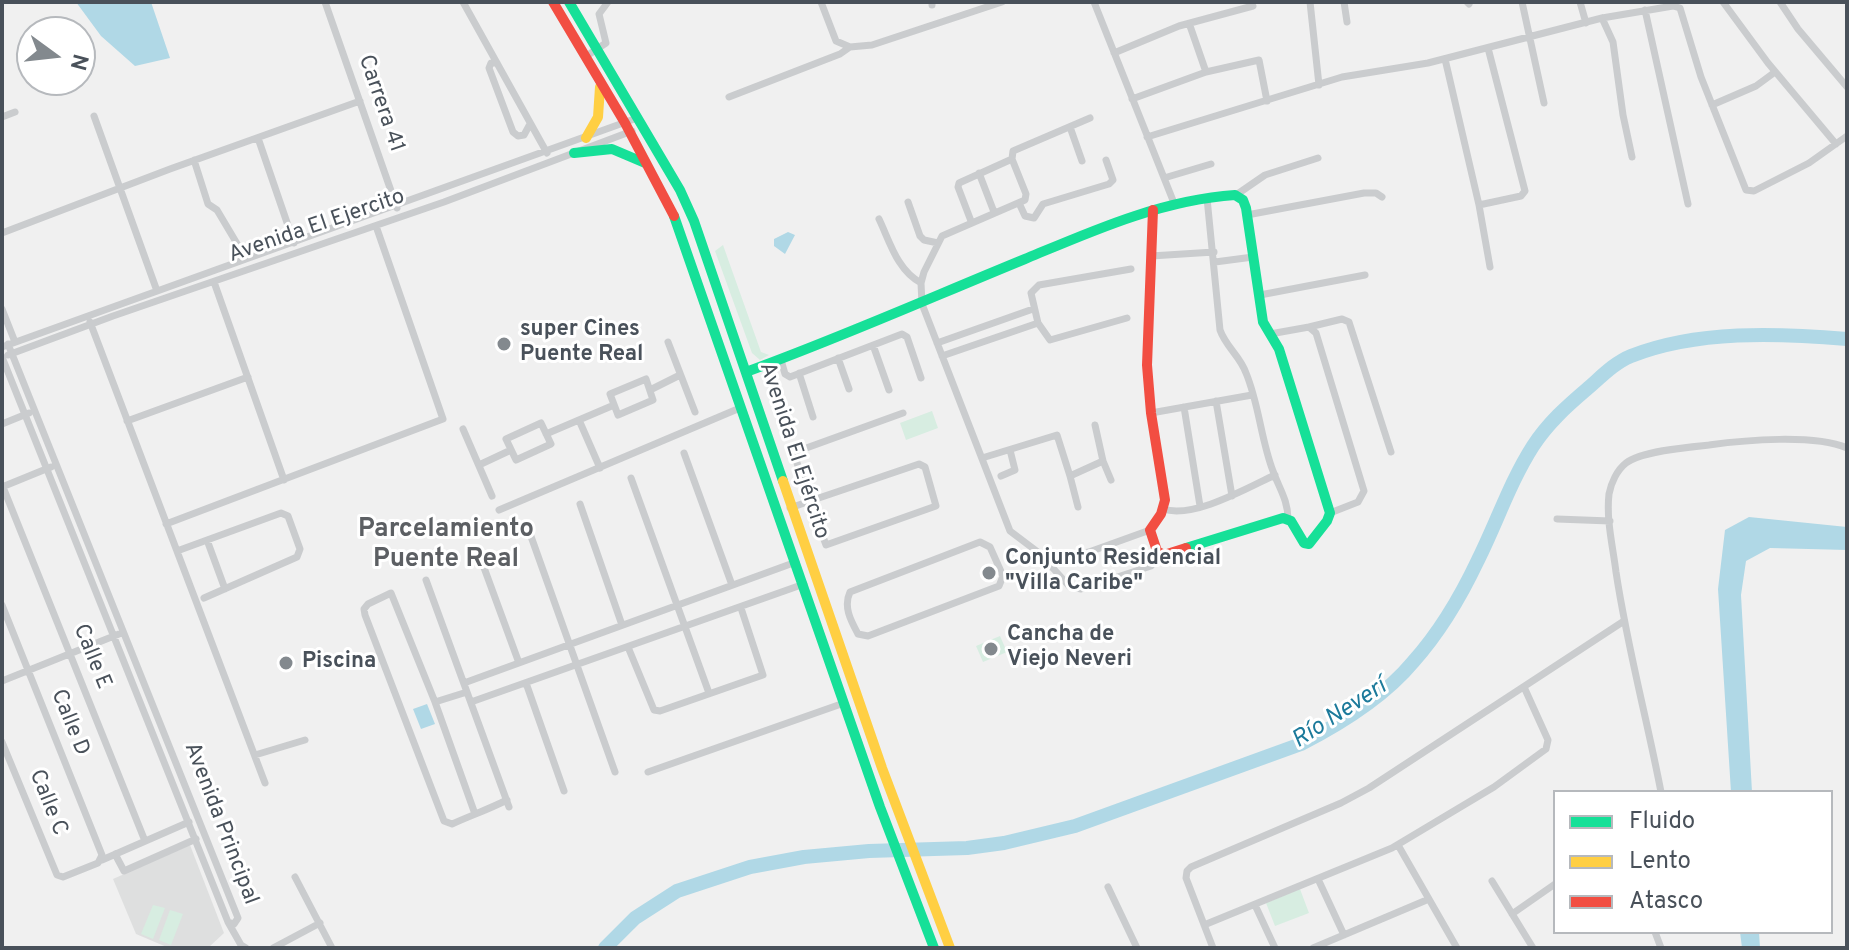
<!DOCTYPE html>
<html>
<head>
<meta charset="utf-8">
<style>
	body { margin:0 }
	#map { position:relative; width:1849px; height:950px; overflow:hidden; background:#f0f0f0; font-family:Overpass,sans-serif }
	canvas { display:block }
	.frame { position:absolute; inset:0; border:4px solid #49515a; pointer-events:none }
	.legend { position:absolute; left:1553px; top:790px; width:280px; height:144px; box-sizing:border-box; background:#fff; border:2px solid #b6b9bd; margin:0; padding:10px 14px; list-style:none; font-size:24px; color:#49515a }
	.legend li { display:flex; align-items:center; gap:16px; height:40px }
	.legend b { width:40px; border:2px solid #b6b9bd }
	.north { position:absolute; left:16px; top:16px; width:80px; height:80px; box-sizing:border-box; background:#fff; border:2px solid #b6b9bd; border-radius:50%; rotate:105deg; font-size:22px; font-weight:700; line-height:32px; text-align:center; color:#49515a }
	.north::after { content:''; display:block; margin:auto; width:28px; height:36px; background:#83898e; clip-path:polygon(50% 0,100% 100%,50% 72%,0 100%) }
</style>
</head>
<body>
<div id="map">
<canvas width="1849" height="950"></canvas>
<div class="frame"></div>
<ul class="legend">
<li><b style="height:10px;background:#16e098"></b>Fluido</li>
<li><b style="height:10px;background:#ffcf43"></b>Lento</li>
<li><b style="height:10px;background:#f24e42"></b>Atasco</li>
</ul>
<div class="north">N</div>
</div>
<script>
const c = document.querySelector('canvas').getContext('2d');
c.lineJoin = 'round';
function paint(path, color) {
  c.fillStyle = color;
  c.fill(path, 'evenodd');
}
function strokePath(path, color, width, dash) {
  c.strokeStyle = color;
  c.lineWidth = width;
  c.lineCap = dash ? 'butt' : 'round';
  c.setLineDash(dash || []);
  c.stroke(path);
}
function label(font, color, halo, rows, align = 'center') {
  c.font = font + ' Overpass,sans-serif';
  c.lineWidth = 6;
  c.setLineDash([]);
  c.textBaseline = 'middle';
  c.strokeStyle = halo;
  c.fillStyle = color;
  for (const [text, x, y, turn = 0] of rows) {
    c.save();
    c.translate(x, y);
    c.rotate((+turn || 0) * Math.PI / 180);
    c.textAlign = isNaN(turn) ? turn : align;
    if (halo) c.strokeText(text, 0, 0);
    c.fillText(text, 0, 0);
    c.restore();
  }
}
const education = new Path2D(`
	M190 845 224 933 208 948H169L136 934 113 879Z`);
const green = new Path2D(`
	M723 245 761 352 769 355 760 360 752 353 715 251Z
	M932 411 938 428 906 440 900 423Z
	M1000 636 1007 652 983 662 976 646Z
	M1300 889 1309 913 1275 926 1266 903Z
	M153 905 165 908 153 939 141 934Z
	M170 910 183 914 171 945 159 940Z`);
const water = new Path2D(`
	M76 2H151L170 58 135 66 101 36Z
	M788 232 795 235 785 254 774 246V239Z
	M1749 517 1847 527V550L1770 548 1746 561 1741 595 1752 792H1731L1718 589 1725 530Z
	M427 704 435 724 421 729 413 709Z
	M1740 932H1759L1760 948H1742Z`);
const river = new Path2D(`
	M605 948 635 918 677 891 750 867 804 857 869 851 967 848 1004 843 1075 826 1301 744C1340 724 1384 697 1413 662 1439 633 1461 596 1478 560 1497 522 1510 482 1533 446 1548 423 1567 406 1587 389 1601 377 1614 363 1631 356 1697 330 1777 333 1847 339`);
const street = new Path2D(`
	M325 2 397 208
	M463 2 547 153
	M821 2 836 41 850 47 872 45 1002 2
	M932 2V5
	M1094 2 1174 203
	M1310 2 1319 85
	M1344 2 1347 22
	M1467 2 1469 4
	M1522 2 1544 103
	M1580 2 1586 23
	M1723 2 1768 63 1836 144
	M1780 2 1798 29 1847 87
	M1645 10 1688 204
	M1602 18 1613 42 1623 115 1632 157
	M1189 23 1206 72
	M1114 53 1179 26 1253 6
	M585 57 606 43 599 14 608 2
	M1445 59 1479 205 1490 267
	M497 63H491L489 68 513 132 518 136 524 135 530 124
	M729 97 840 54 850 47
	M1132 99 1206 72 1259 60 1267 101
	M1712 105 1756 86 1775 72
	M94 116 157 291
	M2 117 15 112
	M1070 127 1082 161
	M1147 137 1342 77 1428 63 1602 18 1673 6 1680 8 1701 77 1746 190 1754 191 1809 163 1847 136
	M258 138 294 243
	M194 160 208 204 217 210 239 247
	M979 173 994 212
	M1164 178 1211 164
	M1236 195 1265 175 1318 158
	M1207 198 1220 330C1226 347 1240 356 1246 373 1259 404 1261 440 1273 471 1279 488 1288 500 1288 519
	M908 202 920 236 924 240 938 243
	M1019 203 1025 216 1034 218 1043 204 1109 184 1113 180 1106 160
	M1479 205 1521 196 1525 191 1488 48
	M1247 215 1364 193H1376L1382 197
	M879 219C890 242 897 270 921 283
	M971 221 958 187 959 183 1012 159
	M2 233 170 169 360 101
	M1151 256 1214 252
	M1215 262 1253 257
	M214 282 284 480
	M1260 295 1365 275
	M2 309 15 342
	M1127 318 1050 340 1038 323 1031 293 1039 285 1131 269
	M90 322 265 783
	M1309 327 1342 319 1349 322 1391 452
	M1270 334 1309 327 1316 333 1364 491 1358 502 1330 513
	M668 342 695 412
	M937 343 1033 309
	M873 345 889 390
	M2 347 637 118
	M8 355 113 316 444 202 632 131
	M942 356 1038 323
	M2 357 228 922 234 924 238 918 8 344
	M838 358 849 389
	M781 360 785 374 790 377 902 334 907 337 921 378
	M799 373 813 417
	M646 379 653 400 618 415 610 394Z
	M650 390 680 375
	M1216 401 1232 496
	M1184 407 1200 506
	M1151 413 1252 395
	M579 420 600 468
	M127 421 248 377
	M541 423 551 444 516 460 506 439Z
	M2 424 29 413
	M1095 425 1103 461 1111 480
	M463 429 492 496
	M546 434 614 405
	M684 453 732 585
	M982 458 1057 435 1070 476 1103 461
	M919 464 925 467 936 506 826 545 810 501Z
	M479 465 511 450
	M1001 476 1015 470 1010 450
	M1070 476 1078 507
	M631 478 709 693
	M2 487 51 467
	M3 487 145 841
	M580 504 622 625
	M790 508 810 501 795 457 798 451 903 413
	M1163 509C1194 519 1247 488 1275 475
	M499 510 740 408
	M1557 519 1610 521
	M166 524 443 419 376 226
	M528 528 615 772
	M1150 530 1089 552 1053 559 1051 566 1069 586 1081 589 1151 566 1160 555
	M207 540 225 589
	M980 542 990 547 1003 576 999 586 868 636 858 634C851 621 843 607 850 592Z
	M177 551 281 513 288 516 300 549 297 557 204 598
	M479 554 519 663
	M1051 562 1010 531 922 304 921 283 924 272 942 236 1025 200 1026 194 1012 159 1013 151 1090 118
	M426 580 509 807
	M2 605 102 855 98 863 63 877 57 875 2 742
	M628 647 654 710 660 711 763 675 741 608
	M2 681 119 634
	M464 683 796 562
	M526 683 564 791
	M435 702 467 692
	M471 702 804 584
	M255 755 305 740
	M648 772 844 703
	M1661 792C1647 719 1627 646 1616 572 1613 547 1606 520 1609 494 1611 483 1617 470 1626 463 1641 451 1689 447 1709 445 1745 440 1814 434 1847 448
	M475 814 435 702 391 593 368 604 364 609 365 615 444 821 452 824C470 816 489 809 507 800
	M1398 845 1457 948
	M115 854 124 871 196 839
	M102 860 189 822
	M295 877 332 948
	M1318 879 1344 935
	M1492 881 1533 948
	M1108 887 1137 948
	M1255 905 1275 948
	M1512 914 1555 884
	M228 922 241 945 246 948
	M1204 925 1392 848 1494 787 1546 749 1548 740 1524 687
	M1655 932 1661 948
	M273 948 320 923
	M1213 948 1186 878 1187 871 1191 867 1341 803 1369 788 1624 621
	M1313 948 1429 899`);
const fast = new Path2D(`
	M569 2 680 190 694 221 783 481
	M574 153 612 149 645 163
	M674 216 880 807 934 948
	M746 372C840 338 932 297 1025 259 1092 231 1161 200 1235 195L1243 200 1246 208 1263 322 1279 349 1330 513 1327 521 1309 544 1304 543 1291 521 1283 518 1186 548`);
const slow = new Path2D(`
	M586 138 598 117 600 87
	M783 481 882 768 950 948`);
const jam = new Path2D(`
	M553 2 625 123 674 216
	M1153 210 1147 365 1151 413 1165 500 1161 514 1150 530 1157 551 1164 555 1186 548`);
const markers = [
	[504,344,8,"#83898e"],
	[989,573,8,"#83898e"],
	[991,649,8,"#83898e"],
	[286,663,8,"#83898e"]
];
const streetNames = [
	["Carrera 41",380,104,71],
	["Avenida El Ejercito",317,227,-19],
	["Avenida El Ejército",793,451,72],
	["Calle E",91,657,68],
	["Calle D",69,723,68],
	["Calle C",47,803,68],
	["Avenida Principal",220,824,69]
];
const poiNames = [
	["super Cines",520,331],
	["Puente Real",520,356],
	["Conjunto Residencial",1005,560],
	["\"Villa Caribe\"",1005,585],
	["Cancha de",1007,636],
	["Viejo Neveri",1007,661],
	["Piscina",302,663]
];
const waterNames = [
	["Río Neverí",1340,715,-33]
];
const quarterNames = [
	["Parcelamiento",446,531],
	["Puente Real",446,561]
];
paint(education, '#dedfdf');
paint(green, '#d7ede1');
paint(water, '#b0d8e6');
strokePath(river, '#b0d8e6', 14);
strokePath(street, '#caccce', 7);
strokePath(fast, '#16e098', 10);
strokePath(slow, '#ffcf43', 10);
strokePath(jam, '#f24e42', 10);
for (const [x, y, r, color] of markers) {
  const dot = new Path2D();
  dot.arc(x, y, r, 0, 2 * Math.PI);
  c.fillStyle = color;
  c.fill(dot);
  strokePath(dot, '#fff', 3);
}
label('22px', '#49515a', '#fff', streetNames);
label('bold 22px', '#49515a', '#fff', poiNames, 'left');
label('italic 24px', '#1c7a9b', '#fff', waterNames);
label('bold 26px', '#5c5f63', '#fff', quarterNames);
</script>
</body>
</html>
